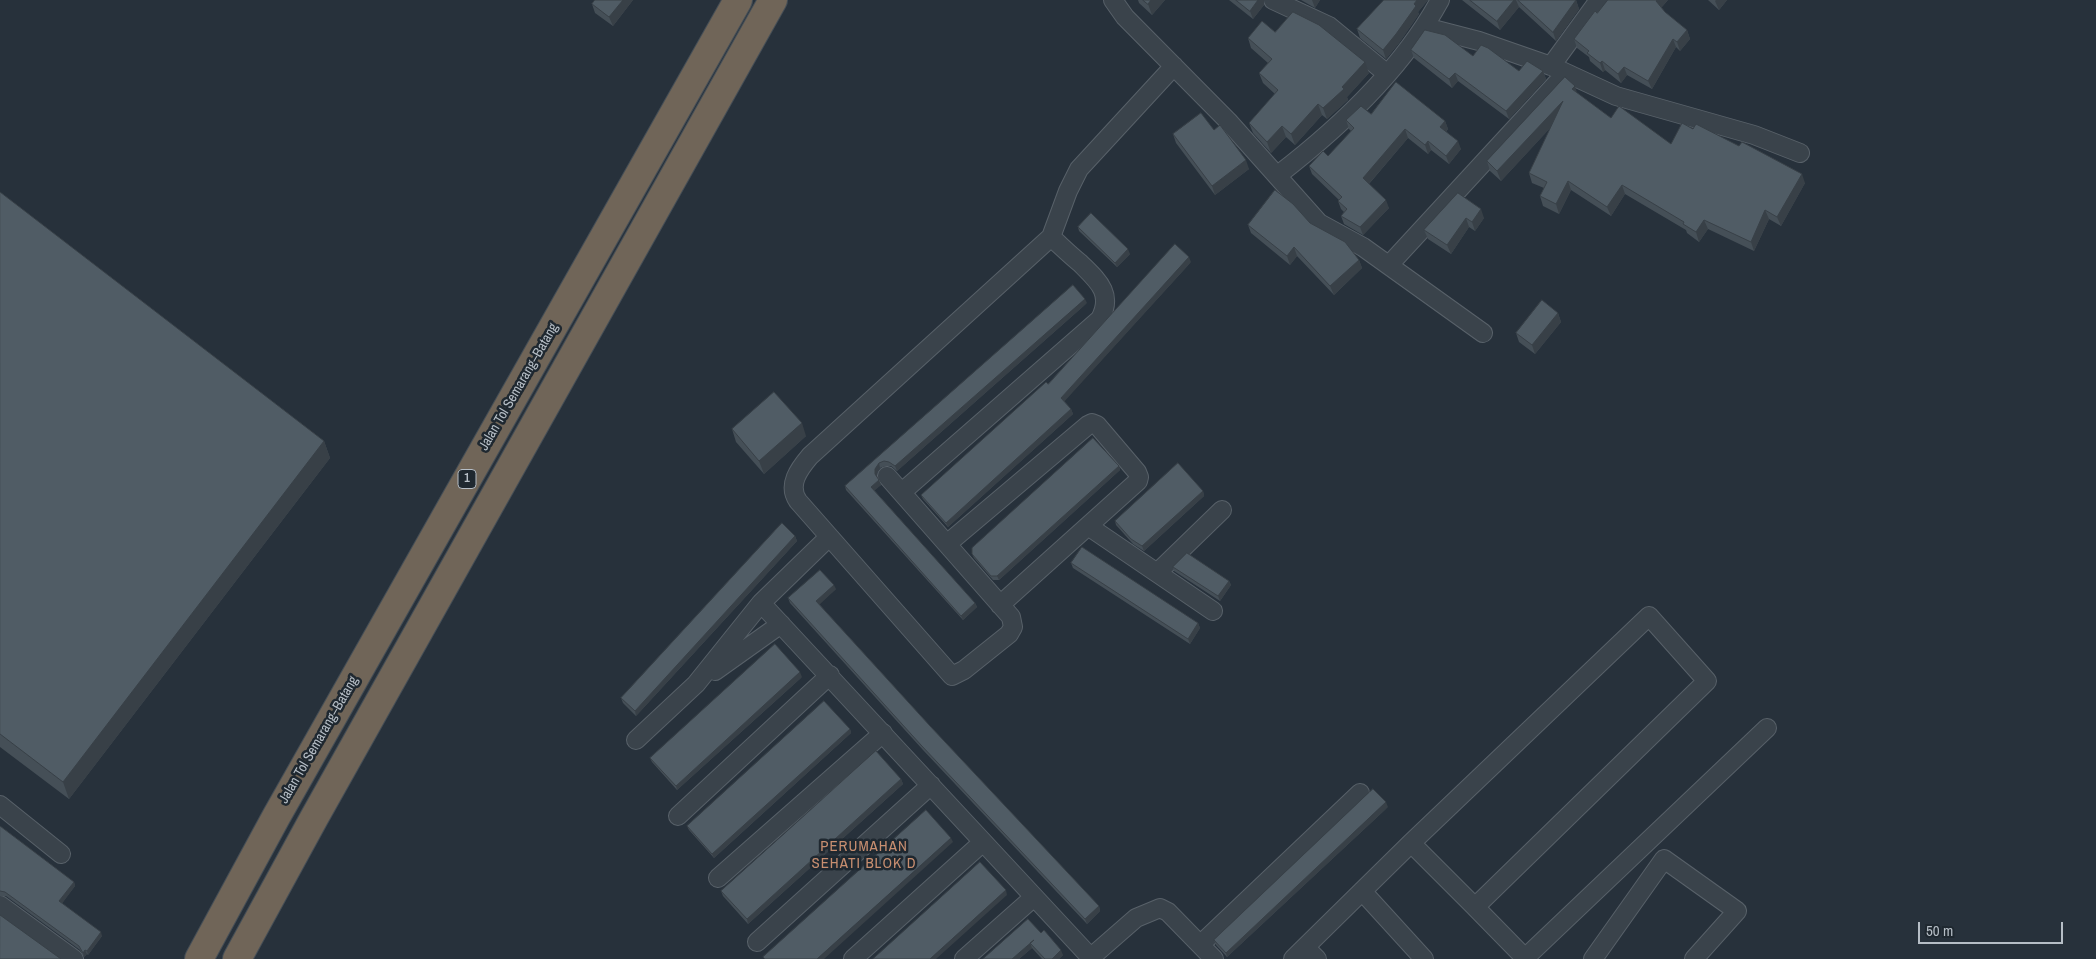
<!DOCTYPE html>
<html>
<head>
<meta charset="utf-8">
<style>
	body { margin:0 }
	#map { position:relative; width:2096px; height:959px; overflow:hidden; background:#27313b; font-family:"Archivo Narrow",sans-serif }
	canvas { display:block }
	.scale { position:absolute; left:1918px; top:922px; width:145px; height:22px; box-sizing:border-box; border:2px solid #b6bec6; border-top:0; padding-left:6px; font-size:15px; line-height:18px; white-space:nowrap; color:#b6bec6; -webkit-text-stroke:4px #1f2830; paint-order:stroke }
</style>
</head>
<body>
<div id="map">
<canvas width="2096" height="959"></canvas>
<div class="scale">50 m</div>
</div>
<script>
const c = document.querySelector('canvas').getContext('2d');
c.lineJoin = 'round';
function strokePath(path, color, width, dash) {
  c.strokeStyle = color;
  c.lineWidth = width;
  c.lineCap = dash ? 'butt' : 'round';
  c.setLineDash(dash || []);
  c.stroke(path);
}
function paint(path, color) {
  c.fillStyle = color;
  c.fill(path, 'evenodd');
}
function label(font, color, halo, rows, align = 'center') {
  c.font = font + ' "Archivo Narrow",sans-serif';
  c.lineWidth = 5;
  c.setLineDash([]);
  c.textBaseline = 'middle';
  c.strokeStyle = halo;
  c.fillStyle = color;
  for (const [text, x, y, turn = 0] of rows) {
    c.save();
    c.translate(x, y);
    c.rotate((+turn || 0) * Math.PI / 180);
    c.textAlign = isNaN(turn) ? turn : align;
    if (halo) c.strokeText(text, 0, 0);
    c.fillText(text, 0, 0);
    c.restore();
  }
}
const street = new Path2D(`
	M1113 0 1125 17 1228 121 1319 223 1363 247 1483 333
	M1273 0 1329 26 1386 73
	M1425 27 1479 41 1551 66 1616 96 1754 135 1800 153
	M1551 66 1599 0
	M1278 175C1339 128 1403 68 1440 0
	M1389 265 1566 73
	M887 476 1011 617 1013 627 1009 634 964 670 952 676 798 501C787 485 799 469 810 456L1051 237 1068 191 1079 169 1174 66
	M902 492 1100 319C1114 293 1097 280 1080 263 1070 255 1061 246 1051 237
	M1088 526 1213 611
	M829 537 761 603 1092 959
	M947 544 1088 425 1092 423 1097 425 1137 472 1139 477 1138 481 1000 605
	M1157 573 1222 510
	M715 671 781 624
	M636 740 696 684 761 603
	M0 805 61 854
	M678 816 830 675
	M1411 843 1475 907
	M718 878 883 733
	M1362 891 1424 959
	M0 905 74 959
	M757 942 931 785
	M1201 944 1360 793
	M1305 947 1317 959
	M1525 958 1767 728
	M853 959 983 842
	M964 959 1034 897
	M1089 959 1136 918 1160 908 1168 912 1214 959
	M1293 959 1411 843 1649 616 1707 681 1475 907 1526 959
	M1593 959 1664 859 1737 911 1694 959`);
const highway = new Path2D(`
	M199 959 276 817 738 0
	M237 959 314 818 773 0`);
const wall = new Path2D(`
	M595 0H633L613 26 595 13 592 4Z
	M1138 0H1165L1152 15 1139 3Z
	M1229 0H1264V5L1253 19Z
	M1301 0H1320L1315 8Z
	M1384 0H1428L1418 12 1419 14 1399 43 1386 59 1360 38 1357 29Z
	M1462 0H1576L1579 9 1556 41 1519 7 1500 30Z
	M1668 0 1661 8 1665 12 1687 30 1690 39 1680 51 1676 47 1652 89 1627 75 1621 83 1605 70 1603 72 1590 61 1589 57 1577 48 1574 39 1597 13Z
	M1708 0H1727L1719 10Z
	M1275 32 1369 73 1347 97 1348 100 1327 119 1322 115 1295 145 1286 137 1271 153 1253 133 1249 123 1275 94 1263 83 1259 73 1268 63 1251 48 1248 38Z
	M1411 50 1519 71H1543L1546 79 1509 119 1458 81 1452 88 1414 58Z
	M1577 93 1611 118 1671 144 1693 129 1805 183 1781 226 1769 219 1754 251 1708 229 1699 242 1687 233 1686 230 1625 194 1611 216 1571 190 1559 214 1543 206 1540 196 1544 188 1532 183 1529 173 1551 127 1501 181 1490 171 1487 161Z
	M1371 114 1445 121 1448 129 1446 132 1461 149 1449 164 1431 150 1428 154 1408 138 1369 184 1389 208 1363 235 1344 224 1341 216 1344 212 1341 209 1338 201 1339 200 1312 174 1309 166 1328 156 1351 131 1349 129 1346 120Z
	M1214 130 1249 169 1215 195 1176 143 1173 134Z
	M0 192 324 441 330 458 69 799 0 747Z
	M1458 193 1484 218 1475 231 1469 227 1451 254 1428 239 1424 230Z
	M1310 223 1359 260 1362 268 1334 295 1297 256 1290 265 1251 233 1248 225Z
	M1078 227 1130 254 1117 267 1079 231Z
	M1191 262 1064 401 1071 409 1073 414 948 527 923 499 921 495Z
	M1087 303 897 471 891 466H885L880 468 877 473V477L881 485 874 490 975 603 977 607 963 620 846 490 845 486Z
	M1558 313 1561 322 1535 354 1519 342 1516 333Z
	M732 429 806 436 764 474 736 442Z
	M1119 466 1120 470 999 580H993L974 558 972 554Z
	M1203 491 1204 496 1144 551 1133 544 1116 525 1115 521Z
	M795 536 797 541 636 716 623 703 621 698Z
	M1071 563 1198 623 1200 628 1190 644 1073 568Z
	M1173 567 1229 581 1231 585 1220 601 1174 571Z
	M836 589 819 604 930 726 1099 906 1100 911 1087 924 923 750 790 603 788 598Z
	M802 677 677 790 652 762 650 758Z
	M850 729 851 733 714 858 689 830 687 826Z
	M901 779 903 784 748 924 723 896 721 891Z
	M1388 807 1227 957 1216 945 1214 940Z
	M0 826 74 882 75 886 62 903 102 936 88 955 87 954 84 957 80 950 6 896H0Z
	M1041 933 1063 955 1059 959H1042L1032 948 1019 959H983Z`);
const shadedWall = new Path2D(`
	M623 0H633L613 26 609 17Z
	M1151 0H1165L1152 15 1148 4Z
	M1258 0H1264V5L1253 19 1250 11Z
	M1312 0H1320L1315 8Z
	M1417 0H1428L1418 12 1419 14 1399 43 1386 59 1383 50Z
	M1514 0H1516L1519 7 1500 30 1497 21Z
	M1576 0 1579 9 1556 41 1553 32Z
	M1657 0H1668L1659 10 1656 1Z
	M1716 0H1727L1719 10 1715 1Z
	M1687 30 1690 39 1680 51 1677 42Z
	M1673 39 1676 47 1652 89 1648 81Z
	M1602 61 1605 70 1603 72 1600 63Z
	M1365 62 1369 73 1347 97 1348 100 1327 119 1323 108Z
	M1624 67 1627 75 1621 83 1618 74Z
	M1543 71 1546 79 1509 119 1506 111Z
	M1455 73 1458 81 1452 88 1449 79Z
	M1575 86 1578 96 1572 89Z
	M1563 101 1566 111 1501 181 1497 171Z
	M1318 104 1322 115 1295 145 1291 134Z
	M1445 121 1448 129 1443 135 1440 127Z
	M1282 126 1286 137 1271 153 1267 142Z
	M1405 129 1408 138 1366 187 1363 178Z
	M1428 141 1431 150 1428 154 1425 145Z
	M1458 141 1461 149 1449 164 1446 156Z
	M1246 160 1249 169 1215 195 1212 186Z
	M1802 174 1805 183 1781 226 1777 217Z
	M1568 181 1571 190 1559 214 1556 204Z
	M1622 185 1625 194 1611 216 1607 207Z
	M1386 200 1389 208 1363 235 1360 227Z
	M1481 209 1484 218 1475 231 1472 222Z
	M1765 210 1769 219 1754 251 1751 242Z
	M1466 218 1469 227 1451 254 1447 245Z
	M1704 220 1708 229 1699 242 1696 232Z
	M1294 247 1297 256 1290 265 1287 256Z
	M1128 249 1130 254 1117 267 1115 263Z
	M1189 257 1191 262 1063 403 1061 398Z
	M1359 260 1362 268 1334 295 1330 286Z
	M1085 299 1087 303 897 471 895 466Z
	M1558 313 1561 322 1535 354 1532 345Z
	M1071 409 1073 414 948 527 946 523Z
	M802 423 806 436 764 474 759 461Z
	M324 441 330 458 69 799 63 782Z
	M879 463 880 468 877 473V479L875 474V469Z
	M1119 466 1120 470 999 580 997 576Z
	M879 480 881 485 873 492 871 487Z
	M1203 491 1204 496 1144 551 1142 546Z
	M795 536 797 541 636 716 635 711Z
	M1229 581 1231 585 1220 601 1218 596Z
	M834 585 836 589 818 606 816 601Z
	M975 603 977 607 963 620 961 616Z
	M1198 623 1200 628 1190 644 1188 639Z
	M800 672 802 677 677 790 676 786Z
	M850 729 851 733 714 858 712 854Z
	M901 779 903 784 748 924 747 919Z
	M1386 802 1388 807 1227 957 1226 953Z
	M951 838 953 842 824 959H817Z
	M74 882 75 886 61 905 59 901Z
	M1006 890 1007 895 936 959H930Z
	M1099 906 1100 911 1087 924 1085 919Z
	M101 932 102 936 88 955 87 951Z
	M1034 940 1030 943 1032 948 1019 959H1012Z
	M85 950 87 954 84 957 83 953Z
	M1061 950 1063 955 1059 959H1052Z`);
const building = new Path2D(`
	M595 0H623L609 17 592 4Z
	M1143 0H1151L1148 4Z
	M1236 0H1258L1250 11Z
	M1384 0H1417L1414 4 1416 6 1396 34 1383 50 1357 29Z
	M1470 0H1514L1497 21Z
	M1518 0H1576L1553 32Z
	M1608 0H1657L1656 1 1665 12 1687 30 1677 42 1673 39 1648 81 1624 67 1618 74 1602 61 1600 63 1587 53 1589 51 1574 39 1595 11 1597 13Z
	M1293 12 1319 25 1365 62 1342 87 1344 89 1323 108 1318 104 1291 134 1282 126 1267 142 1249 123 1278 90 1259 73 1272 59 1248 38 1262 21 1275 32Z
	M1425 30 1445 35 1473 56 1481 45 1488 48 1519 71 1527 61 1543 71 1506 111 1455 73 1449 79 1411 50Z
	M1565 77 1575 86 1572 89 1611 118 1619 106 1671 144 1682 123 1693 129 1696 124 1739 146 1742 142 1802 174 1777 217 1765 210 1751 242 1704 220 1696 232 1683 224 1684 222 1622 185 1607 207 1568 181 1556 204 1540 196 1547 182 1529 173 1563 101 1497 171 1487 161Z
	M1396 82 1445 121 1440 127 1458 141 1446 156 1428 141 1425 145 1405 129 1363 178 1386 200 1360 227 1341 216 1347 209 1338 201 1342 197 1309 166 1323 151 1328 156 1354 128 1346 120 1361 106 1371 114Z
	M1201 113 1214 130 1220 125 1246 160 1212 186 1173 134Z
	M1275 190 1293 204 1310 223 1345 242 1359 260 1330 286 1294 247 1287 256 1248 225Z
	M0 192 324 441 63 782 0 734Z
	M1458 193 1481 209 1472 222 1466 218 1447 245 1424 230Z
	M1091 213 1128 249 1115 263 1078 227Z
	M1175 244 1189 257 1061 398 1071 409 946 523 921 495 1046 382 1048 384Z
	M1073 285 1085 299 895 466 889 462 884 461 879 463 875 469V474L879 480 871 487 975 603 961 616 845 486Z
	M1542 300 1558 313 1532 345 1516 333Z
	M774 392 802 423 759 461 732 429Z
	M1093 438 1119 466 997 576H991L972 554V548Z
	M1178 463 1203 491 1142 546 1131 539 1115 521Z
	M782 523 795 536 635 711 621 698Z
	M1082 547 1198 623 1188 639 1071 563Z
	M1187 553 1229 581 1218 596 1173 567Z
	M820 570 834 585 816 601 930 726 1099 906 1085 919 921 745 788 598Z
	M775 644 800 672 676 786 650 758Z
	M824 701 850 729 712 854 687 826Z
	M876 751 901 779 747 919 721 891Z
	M1373 789 1386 802 1226 953 1214 940Z
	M926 810 951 838 817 959H765L763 957Z
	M0 826 74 882 59 901 101 932 87 951 85 950 83 953 79 946 5 892 0 891Z
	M980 862 1006 890 930 959H873Z
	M0 915 61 959H0Z
	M1028 919 1041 933 1044 930 1061 950 1052 959H1045L1030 943 1034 940 1012 959H983Z`);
const shields = [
	[467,479,18]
];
const shieldNames = [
	["1",467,479]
];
const streetNames = [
	["Jalan Tol Semarang–Batang",519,387,-60],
	["Jalan Tol Semarang–Batang",319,740,-60]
];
const neighbourhoodNames = [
	["PERUMAHAN",864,847],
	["SEHATI BLOK D",864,864]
];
strokePath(street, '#586169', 20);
strokePath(highway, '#454e56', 30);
strokePath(street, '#3a434b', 18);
strokePath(highway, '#706558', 28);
paint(wall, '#454f57');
paint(shadedWall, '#384047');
paint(building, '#505c65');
strokePath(building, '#384047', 1);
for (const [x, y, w] of shields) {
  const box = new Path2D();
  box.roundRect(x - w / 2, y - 9.5, w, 19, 4);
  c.fillStyle = '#1f2830';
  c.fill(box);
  strokePath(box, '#b6bec6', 1);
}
label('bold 12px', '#b6bec6', null, shieldNames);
label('14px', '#b6bec6', '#1f2830', streetNames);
c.letterSpacing = '1px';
label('15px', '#c78e70', '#1f2830', neighbourhoodNames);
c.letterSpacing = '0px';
</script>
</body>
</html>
